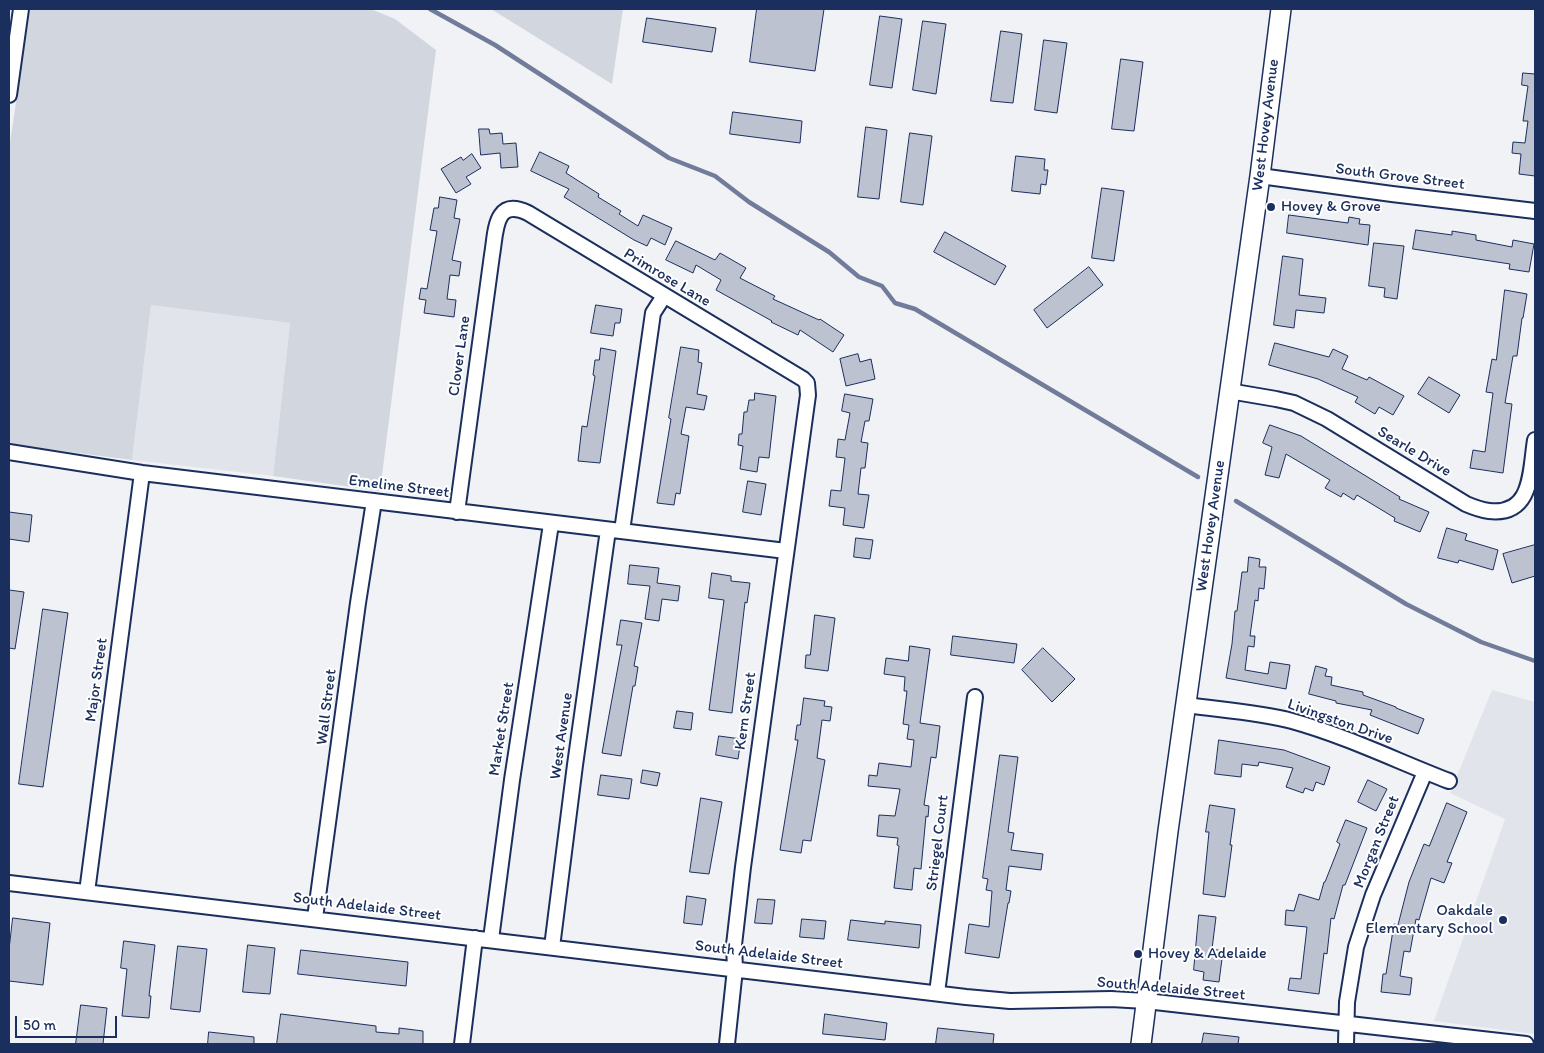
<!DOCTYPE html>
<html>
<head>
<meta charset="utf-8">
<style>
	body { margin:0 }
	#map { position:relative; width:1544px; height:1053px; overflow:hidden; background:#f1f2f5; font-family:Itim,sans-serif }
	canvas { display:block }
	.frame { position:absolute; inset:0; border:10px solid #1b2f5e; pointer-events:none }
	.scale { position:absolute; left:15px; top:1016px; width:102px; height:22px; box-sizing:border-box; border:2px solid #1b2f5e; border-top:0; padding-left:6px; font-size:15px; line-height:18px; white-space:nowrap; color:#1b2f5e; -webkit-text-stroke:4px #fff; paint-order:stroke }
</style>
</head>
<body>
<div id="map">
<canvas width="1544" height="1053"></canvas>
<div class="frame"></div>
<div class="scale">50 m</div>
</div>
<script>
const c = document.querySelector('canvas').getContext('2d');
c.lineJoin = 'round';
function paint(path, color) {
  c.fillStyle = color;
  c.fill(path, 'evenodd');
}
function strokePath(path, color, width, dash) {
  c.strokeStyle = color;
  c.lineWidth = width;
  c.lineCap = dash ? 'butt' : 'round';
  c.setLineDash(dash || []);
  c.stroke(path);
}
function label(font, color, halo, rows, align = 'center') {
  c.font = font + ' Itim,sans-serif';
  c.lineWidth = 4;
  c.setLineDash([]);
  c.textBaseline = 'middle';
  c.strokeStyle = halo;
  c.fillStyle = color;
  for (const [text, x, y, turn = 0] of rows) {
    c.save();
    c.translate(x, y);
    c.rotate((+turn || 0) * Math.PI / 180);
    c.textAlign = isNaN(turn) ? turn : align;
    if (halo) c.strokeText(text, 0, 0);
    c.fillText(text, 0, 0);
    c.restore();
  }
}
const built = new Path2D(`
	M151 305 290 323 273 476 132 460Z
	M1492 690 1535 702V1034L1434 1021 1505 819 1450 793Z`);
const green = new Path2D(`
	M30 9H371L395 19 436 50 380 491 273 476 290 323 151 305 132 460 9 444V149Z
	M491 9H623L612 84Z`);
const stream = new Path2D(`
	M430 9 495 45 669 158 715 176 749 202 829 252 859 277 882 286 895 303 915 309 1198 477
	M1236 501 1406 604 1481 642 1535 661`);
const building = new Path2D(`
	M757 9H824L815 71 750 62Z
	M880 16 902 19 892 88 870 85Z
	M647 18 716 28 712 52 643 42Z
	M923 21 946 24 936 94 913 90Z
	M1001 31 1022 34 1013 103 991 101Z
	M1044 40 1067 43 1057 113 1035 110Z
	M1121 59 1143 62 1134 131 1112 129Z
	M1523 73 1535 74V176L1519 174 1521 154 1512 153 1513 142 1525 143 1528 121H1523L1528 86 1522 85Z
	M733 112 802 121 800 143 730 134Z
	M866 127 887 130 879 199 858 197Z
	M479 129H489L490 134 502 133 503 144 516 143 518 167 501 168 500 153 481 155Z
	M910 133 932 136 923 205 901 202Z
	M540 152 569 166 566 173 599 194 598 197 621 211 619 214 638 226 643 215 672 228 665 245 651 238 647 246 634 240 564 197 569 189 531 171Z
	M472 154 481 168 466 177 471 184 456 193 441 169 461 157 463 160Z
	M1016 156 1045 159 1044 170H1048L1046 185 1041 184 1040 194 1012 191Z
	M1102 188 1124 191 1114 261 1092 258Z
	M440 197 457 200 454 218 460 219 452 260 461 262 459 276 450 275 447 299 456 300 454 317 424 313 426 300 419 299 421 288 427 289 437 231 430 230 434 208H438Z
	M1289 215 1348 223 1349 217 1360 219 1359 224 1370 225 1368 245 1287 233Z
	M1416 230 1452 235V231L1476 235V240L1512 247 1513 240 1534 244 1529 272 1509 269 1510 264 1413 249Z
	M945 232 1006 266 995 285 934 252Z
	M676 241 715 260 720 253 746 268 740 278 775 296 773 299 819 320 820 319 844 335 833 352 800 330 798 335 771 322 772 321 716 290 721 280 696 265 693 273 666 260Z
	M1374 243 1404 246 1397 299 1384 297 1385 288 1369 286Z
	M1283 256 1303 259 1299 295 1326 298 1324 313 1296 310 1294 328 1274 325Z
	M1089 267 1103 285 1047 328 1034 310Z
	M1505 290 1527 294 1523 318H1522L1517 356H1513L1505 403 1512 404 1503 473 1470 468 1473 450 1485 452 1493 393 1486 392 1492 359 1496 360Z
	M596 305 622 309 620 323H615L613 336 591 333Z
	M1275 343 1329 357 1333 349 1348 356 1342 369 1367 380 1369 377 1404 396 1393 415 1379 407 1375 414 1355 402 1358 397 1318 379 1269 365Z
	M681 347 699 350 698 362 702 363 697 394 707 396 704 410 686 407 681 434 689 436 680 494 676 493 674 505 657 503 671 419 669 418Z
	M601 348 616 351 600 463 578 461 582 426 587 427 595 376 593 375 595 360H599Z
	M858 354 860 362 871 359 875 379 846 386 840 359Z
	M1429 377 1460 395 1449 413 1418 394Z
	M755 393 776 396 769 458 759 457 757 472 740 469 743 446 738 445 739 434H742L744 412H747L749 400H754Z
	M845 394 873 399 869 421H865L861 442 868 443 865 468H861L858 494 869 495 864 528 843 525 845 508 829 506 831 490 841 491 845 458 836 457 838 439 845 440 850 413 842 411Z
	M1270 425 1301 436 1400 497 1399 499 1429 512 1420 532 1394 521 1395 518 1357 495 1354 500 1343 493 1341 497 1325 488 1330 480 1286 454 1279 478 1265 475 1272 447 1263 443Z
	M748 481 766 484 761 515 743 512Z
	M9 512 32 515 29 542 9 539Z
	M1447 528 1467 534 1465 540 1498 550 1493 570 1459 560 1458 563 1438 558Z
	M856 538 873 540 870 559 854 557Z
	M1535 545V576L1512 583 1503 554Z
	M1249 557 1260 559 1259 567H1266L1264 589 1259 588 1258 601 1255 600 1250 636H1255L1254 647 1248 646 1245 670 1268 674 1270 662 1290 665 1286 689 1226 678 1232 644 1235 611H1237L1242 572H1247Z
	M630 565 659 568 657 583 680 586 678 601 662 599 659 621 645 619 650 586 628 584Z
	M712 573 731 576V581L750 583 747 603 745 602 732 713 709 710 724 600 709 598Z
	M9 590 24 592 15 649 9 648Z
	M43 609 68 613 43 787 19 784Z
	M815 615 835 618 828 671 805 668 806 655H810Z
	M621 620 642 623 634 666 638 667 635 686H633L621 756 602 753 622 645H617Z
	M953 636 1017 644 1014 663 951 655Z
	M910 646 930 649 920 723 940 726 936 758 931 757 924 805 929 806 928 817 926 816 921 869 914 868 912 890 894 888 899 846 897 845 898 838 877 836 879 815 895 816 900 789 868 786 869 775 877 776 879 763 911 767 914 740 907 739 909 725 903 724 907 691H904L905 677 884 674 886 658 908 661Z
	M1043 648 1075 679 1052 702 1022 670Z
	M1316 666 1327 669 1325 676 1332 677 1331 685 1363 692V695L1396 707V708L1424 719 1418 734 1370 715 1372 710 1336 703V701L1309 694Z
	M804 698 825 701 824 706 832 707 830 721 822 720 817 758 825 760 811 841 803 840 801 853 780 850 798 740H795L797 725H800Z
	M677 711 693 713 691 730 674 728Z
	M719 736 741 739 738 759 716 755Z
	M1219 740 1284 750 1330 767 1324 785 1316 782 1313 791 1305 788 1303 793 1286 787 1293 768 1259 762 1258 766 1242 764 1241 777 1215 774Z
	M1000 755 1018 757 1008 832 1014 833 1011 850 1043 854 1041 870 1009 866 1006 890 1011 891 1009 903H1008L999 958 965 953 969 924 989 927 992 891 986 890 988 879 983 878Z
	M643 770 660 773 657 786 641 783Z
	M601 775 632 779 629 799 598 795Z
	M1368 780 1387 789 1376 811 1358 802Z
	M701 798 722 802 709 874 690 872Z
	M1447 803 1467 812 1447 862 1452 863 1444 883 1431 878 1419 920 1416 919 1410 952 1404 951 1400 976 1412 978 1410 995 1381 992 1383 974H1386L1394 924 1398 925 1409 882 1424 844 1429 846Z
	M1210 805 1235 809 1230 845H1232L1225 897 1203 894 1209 832H1206Z
	M1346 820 1367 828 1345 885H1343L1334 919 1331 918 1327 954 1324 953 1319 994 1288 990 1290 978 1301 979 1307 927 1285 925 1286 910 1294 911 1299 894 1319 900 1324 882H1325L1340 844 1337 842Z
	M687 896 706 899 702 925 684 923Z
	M758 899 775 900 772 924 755 923Z
	M1199 915 1216 917 1212 949 1223 951 1219 982 1203 980 1204 972 1194 970Z
	M13 918 50 923 43 985 9 981V950Z
	M802 919 826 921 824 939 800 937Z
	M851 920 885 924V921L921 925 919 948 848 940Z
	M124 941 155 945 149 996H151L149 1018 122 1016 127 969 121 968Z
	M248 945 275 948 270 994 243 992Z
	M178 946 207 949 200 1012 171 1009Z
	M301 950 408 962 406 986 298 974Z
	M81 1005 107 1008 103 1044H76Z
	M281 1014 376 1026V1032L399 1034V1028L423 1031V1044H277Z
	M825 1014 887 1023 885 1040 823 1034Z
	M938 1028 994 1034 993 1044H936Z
	M209 1032 254 1037V1044H208Z
	M1204 1033 1239 1037 1238 1044H1202Z`);
const minor = new Path2D(`
	M9 95 21 9
	M1260 176 1392 194 1535 211
	M1229 391 1276 399 1294 403 1327 419 1466 504C1473 507 1481 510 1489 511 1533 516 1530 471 1535 440
	M9 452 142 473 786 551
	M457 512 492 255C496 232 494 197 528 213L803 379 807 383 808 395 743 867 734 945 735 969 727 1044
	M622 531 653 313 664 296
	M1186 705C1221 710 1258 712 1292 721 1346 736 1397 761 1449 781
	M9 883 966 997 1010 1001 1111 999 1146 1001 1526 1044
	M87 892 142 473
	M315 918 358 603 374 501
	M491 939 512 780 551 524
	M552 947 575 765 608 530
	M937 993 975 697
	M462 1044 475 938
	M1346 1044 1347 1002 1356 947 1373 895 1425 772`);
const major = new Path2D(`
	M1141 1044 1168 831 1260 176 1281 9`);
const markers = [
	[1271,207,5,"#1b2f5e"],
	[1503,920,5,"#1b2f5e"],
	[1138,954,5,"#1b2f5e"]
];
const streetNames = [
	["West Hovey Avenue",1266,125,-83],
	["South Grove Street",1400,177,7],
	["Primrose Lane",667,278,31],
	["Clover Lane",460,356,-82],
	["Searle Drive",1414,452,31],
	["Emeline Street",399,487,7],
	["West Hovey Avenue",1211,526,-82],
	["Major Street",97,680,-82],
	["Wall Street",327,707,-83],
	["Kern Street",746,711,-82],
	["Livingston Drive",1340,722,19],
	["Market Street",502,729,-81],
	["West Avenue",562,736,-82],
	["Morgan Street",1377,842,-68],
	["Striegel Court",938,843,-83],
	["South Adelaide Street",367,907,7],
	["South Adelaide Street",769,955,7],
	["South Adelaide Street",1171,989,5]
];
const poiNames = [
	["Hovey & Grove",1281,207],
	["Oakdale",1493,911,"right"],
	["Elementary School",1493,929,"right"],
	["Hovey & Adelaide",1148,954]
];
paint(built, '#e1e4ea');
paint(green, '#d2d6df');
strokePath(stream, '#707c9a', 4.5);
paint(building, '#bcc2d0');
strokePath(building, '#1b2f5e', 1);
strokePath(minor, '#1b2f5e', 18);
strokePath(major, '#1b2f5e', 22);
strokePath(minor, '#fff', 14);
strokePath(major, '#fff', 19);
for (const [x, y, r, color] of markers) {
  const dot = new Path2D();
  dot.arc(x, y, r, 0, 2 * Math.PI);
  c.fillStyle = color;
  c.fill(dot);
  strokePath(dot, '#fff', 2);
}
label('16px', '#1b2f5e', '#fff', streetNames);
label('16px', '#1b2f5e', '#fff', poiNames, 'left');
</script>
</body>
</html>
